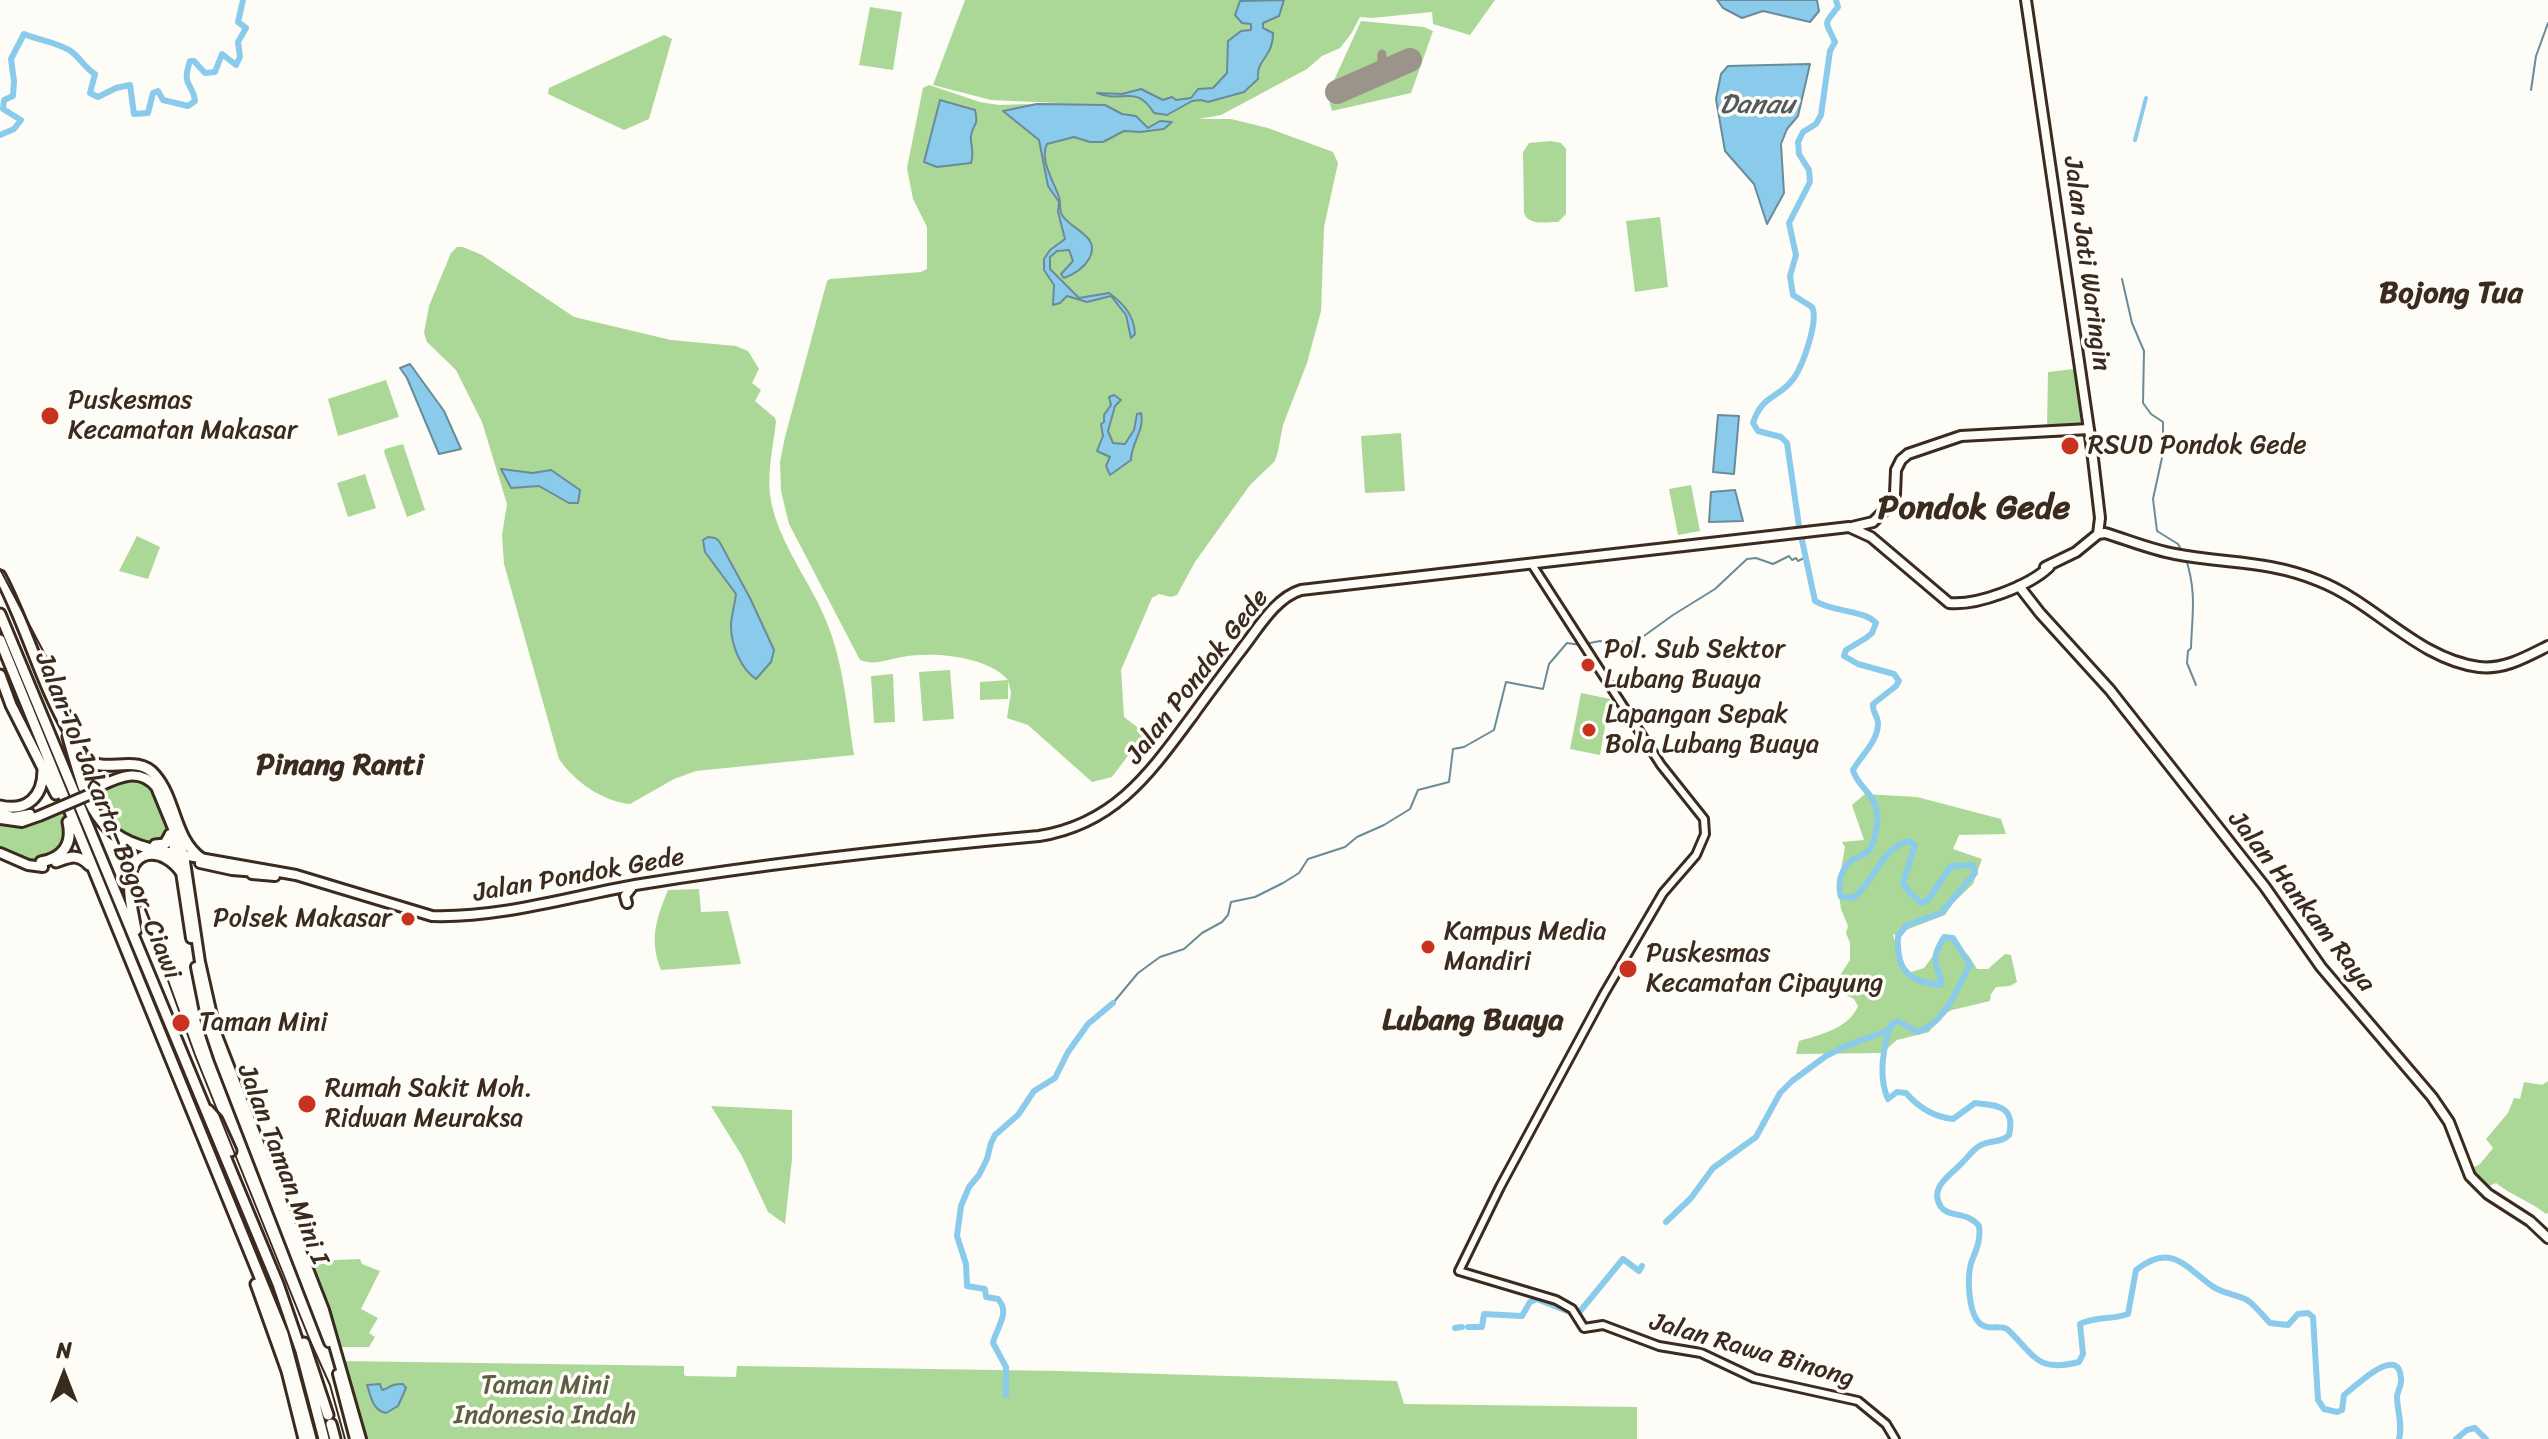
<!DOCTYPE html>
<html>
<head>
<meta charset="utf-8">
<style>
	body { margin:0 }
	#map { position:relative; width:2548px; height:1439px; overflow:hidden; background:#fdfcf7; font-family:Sriracha,sans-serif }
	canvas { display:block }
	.north { position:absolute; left:24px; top:1335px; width:80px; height:80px; -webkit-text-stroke:6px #fdfcf7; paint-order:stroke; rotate:0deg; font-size:22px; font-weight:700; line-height:32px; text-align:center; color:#3b2a1e }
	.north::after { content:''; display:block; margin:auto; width:28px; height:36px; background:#3b2a1e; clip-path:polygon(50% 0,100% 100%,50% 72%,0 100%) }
</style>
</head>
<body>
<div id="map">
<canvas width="2548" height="1439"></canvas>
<div class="north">N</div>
</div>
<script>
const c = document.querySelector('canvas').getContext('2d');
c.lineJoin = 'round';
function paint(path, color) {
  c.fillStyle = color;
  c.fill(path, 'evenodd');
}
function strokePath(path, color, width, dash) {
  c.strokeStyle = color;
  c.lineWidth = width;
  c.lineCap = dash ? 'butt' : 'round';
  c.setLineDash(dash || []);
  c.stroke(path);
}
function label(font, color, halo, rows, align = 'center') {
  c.font = font + ' Sriracha,sans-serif';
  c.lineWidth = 7;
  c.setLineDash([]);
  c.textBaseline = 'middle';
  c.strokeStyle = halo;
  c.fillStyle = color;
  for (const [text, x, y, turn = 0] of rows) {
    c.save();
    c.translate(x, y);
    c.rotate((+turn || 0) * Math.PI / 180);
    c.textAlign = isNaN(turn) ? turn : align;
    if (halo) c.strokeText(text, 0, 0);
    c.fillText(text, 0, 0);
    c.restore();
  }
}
const green = new Path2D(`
	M965 0H1495L1470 35 1433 24 1432 12 1372 18 1360 17 1351 34 1340 48 1322 56 1307 69 1221 115 1199 119H1171H1231L1268 128 1333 152 1338 163 1324 227 1321 311 1307 363 1283 425 1278 451 1275 461 1250 485 1195 562 1177 595 1171 597 1159 594 1152 598 1121 670 1124 717 1145 733 1112 777 1092 782 1028 725 1007 718 1011 692 1008 681V699L980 700V682L1008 680C988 656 932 651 902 657 888 659 875 666 860 660L789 524 781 491 780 462 785 437 827 281 830 279 921 272 927 269V227L913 199 907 168 923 88 929 85 980 102 999 105 1058 103 991 100 933 85Z
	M870 7 902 12 893 70 859 65Z
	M1361 21 1424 27 1433 31 1411 93 1332 111 1326 90 1335 78Z
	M664 35 672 39 649 119 624 130 548 94 549 88Z
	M1551 141 1561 143 1566 149V214L1558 222C1545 222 1529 226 1524 213L1523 152 1529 143Z
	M1660 217 1668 287 1635 292 1626 221Z
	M457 247H463L482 255 574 317 671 340 736 346 748 351 759 369 752 383 761 390 755 401 775 418 776 422C773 448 766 476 771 501 780 546 811 582 827 623 844 665 847 710 854 755L696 771 674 779 630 804C602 801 575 782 559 759L504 564 502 535 507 504 482 422 456 370 427 342 424 333 429 306 451 253Z
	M2074 369 2083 425 2047 428 2048 372Z
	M386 380 399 417 338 436 328 399Z
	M1401 433 1405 491 1365 493 1361 436Z
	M403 444 425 510 407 517 384 452 385 449Z
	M365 474 376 508 348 517 337 483Z
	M1691 485 1700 531 1678 535 1669 489Z
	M137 536 160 547 148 579 119 571Z
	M950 670 954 719 923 721 919 672Z
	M893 674 895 722 874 723 871 676Z
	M1581 693 1610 699 1600 755 1570 749Z
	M127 780C157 778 162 813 170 835L156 845 112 829 89 795Z
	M1865 794 1917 797 2001 819 2006 834 1959 835 1953 849 1982 859 1973 884 1954 902 1945 915 1893 935 1902 964 1911 972 1924 968 1948 936 1969 956 1977 969H1988L2005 954 2011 955 2017 982 2010 986 1996 987 1991 994 1990 1001 1952 1010 1942 1015 1929 1032 1897 1040 1882 1053 1796 1054 1799 1041C1820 1035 1849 1028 1858 1006L1854 999 1844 994 1840 987 1839 977 1850 960V943L1846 933 1848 926 1841 909 1838 887 1845 847 1842 842 1864 840 1852 805Z
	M61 807 68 822 65 850 38 862 0 848V819L6 821Z
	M699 889 701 912 728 911 741 964 661 970C649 939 656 920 668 890Z
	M2548 1081V1213L2546 1214C2530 1201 2512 1196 2496 1183L2487 1187 2470 1169 2480 1164 2493 1148 2486 1139 2508 1113 2514 1098 2520 1099 2524 1082 2542 1085Z
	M711 1106 792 1110V1159L785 1224 768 1212 742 1156Z
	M360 1259 362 1264 380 1271 361 1309 378 1318 369 1333 375 1337 369 1347H339L312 1261Z
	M341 1361 684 1366V1375L686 1376 736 1377 737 1366 1060 1371 1397 1381 1404 1404 1637 1407V1439H362Z`);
const water = new Path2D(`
	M1284 0 1279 16 1263 23V28L1273 33C1273 59 1256 58 1258 79L1244 92 1208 102 1201 100 1192 101 1167 115 1154 113C1135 83 1123 104 1097 93L1122 94 1141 89 1163 100 1172 97 1176 100 1191 98 1198 89 1213 88 1227 73 1228 41 1241 31 1251 30V24L1242 23 1235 15 1240 1Z
	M1717 0H1817L1819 11 1810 22 1763 11 1742 18 1723 8Z
	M1810 64 1798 116 1787 129 1781 144 1784 193 1767 224 1754 184 1725 151 1716 99 1721 74 1728 66Z
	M940 100 975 110C979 128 973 122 971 136 970 146 975 151 971 163L937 167 924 162Z
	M1037 104 1105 105 1122 114 1136 116 1148 128 1160 121 1172 122 1164 129 1140 132 1124 131 1103 142H1090L1074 137 1047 144C1039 159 1054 182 1059 197 1061 202 1059 210 1062 215 1071 230 1102 236 1089 259 1083 269 1075 274 1064 278L1061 274 1073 261 1069 250 1057 251 1050 257V269L1079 298 1109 293C1124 304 1134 315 1135 334L1131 338 1126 315 1111 296 1087 302 1067 296 1060 303 1053 305 1054 285 1044 270V259L1050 250 1065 239 1058 212 1059 202 1048 186 1039 140 1003 111Z
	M410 364 444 411 461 449 439 454 407 378 400 368Z
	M1114 395 1121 400 1115 406 1108 431 1113 443 1125 444 1134 430 1137 414 1141 413C1145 430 1131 443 1131 460L1110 475 1106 466 1110 457 1097 451 1103 436 1101 424 1104 422V415L1111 405 1109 397Z
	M1718 415 1739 416 1734 474 1713 472Z
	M501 469 533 473 551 470 580 490 578 503H569L539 486 511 488Z
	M1735 490 1743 521 1709 522 1711 492Z
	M708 537 715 538 719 541 750 598 774 650 771 662 756 679C741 669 731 645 731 626 731 616 735 604 736 594L705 552 703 540Z
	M380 1384 382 1390C391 1388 390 1383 403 1384L406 1388 398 1406 386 1413C372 1410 371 1396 367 1385Z`);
const stream = new Path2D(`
	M2531 90 2536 56 2548 23
	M2122 279 2132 323 2144 351 2143 403 2151 414 2163 422V450
	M2163 453 2153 499 2157 531 2178 544 2183 553
	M2186 559C2197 594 2192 614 2191 648L2188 651 2187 663 2196 685
	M1113 1003 1138 973 1160 957 1184 949 1202 933 1222 922 1228 915 1231 902 1255 897 1283 883 1299 873 1308 859 1345 847 1357 837 1384 825 1410 809 1418 790 1449 782 1453 749 1464 747 1494 730 1506 682 1543 689 1549 664 1567 643 1580 645 1600 641 1617 644 1637 641 1673 615 1715 589 1747 559 1756 558 1773 564 1789 556 1792 560 1796 558 1798 561 1806 557`);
const canal = new Path2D(`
	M2135 140 2146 98`);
const river = new Path2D(`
	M1836 0 1838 7C1822 26 1826 21 1835 42L1830 51 1821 115 1816 124 1803 132 1798 142 1799 154 1809 170 1810 182 1789 223 1796 255 1790 276 1793 295 1812 307C1819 320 1803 365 1794 378 1779 399 1762 394 1753 423L1758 431 1781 437 1787 443 1799 526 1815 601C1832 612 1865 610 1876 623L1872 633 1866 638 1846 650 1844 656 1858 664 1894 674 1899 681 1896 686 1873 704C1872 712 1877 714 1878 723 1878 742 1862 754 1853 770 1857 787 1876 794 1877 813 1878 822 1875 842 1870 849 1866 855 1860 855 1854 859 1841 867 1837 883 1841 897L1853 898C1875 881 1880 850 1908 841L1915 845 1903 883 1909 892 1922 903 1928 900 1951 866 1973 865 1975 873 1941 913 1907 925 1898 936C1896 970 1908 982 1941 985 1942 975 1938 974 1936 964 1933 955 1940 945 1944 937L1953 938 1970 965C1957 988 1945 1024 1917 1032L1898 1021 1891 1025C1883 1047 1878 1077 1888 1099L1897 1092 1906 1093C1919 1108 1934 1117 1953 1119L1975 1103C1997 1105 2016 1106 2009 1135 2002 1143 1991 1140 1981 1145 1973 1149 1969 1156 1963 1162 1951 1175 1928 1187 1941 1207 1949 1218 1968 1211 1979 1226 1981 1241 1976 1250 1971 1263 1967 1279 1968 1316 1982 1325 1990 1330 1998 1325 2007 1329 2035 1355 2036 1373 2079 1362L2083 1354 2080 1324C2095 1316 2112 1320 2128 1314L2136 1270C2172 1242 2185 1267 2212 1286 2223 1294 2236 1294 2247 1300 2255 1305 2263 1316 2270 1323L2288 1325 2298 1314 2308 1313 2313 1317 2318 1400 2324 1409 2337 1412 2342 1410 2344 1395C2355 1387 2398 1343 2401 1378 2402 1385 2398 1390 2397 1396 2397 1412 2403 1423 2399 1439
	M0 135 14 129 21 120 3 109 4 100 13 96 14 81 11 59 24 34C38 40 60 43 72 52 81 59 85 68 95 74L90 93 98 97 116 88 130 85 134 114 148 113 153 93 158 91 163 100 188 106 195 101C193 82 181 88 190 61H194L205 73 215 72 222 54 236 65 240 57 238 42 246 28 238 22 243 0
	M1666 1222 1691 1198 1713 1168 1756 1137 1780 1093 1792 1081 1826 1056 1846 1046 1889 1030
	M1468 1327H1482L1484 1314 1522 1316 1530 1302 1537 1299 1577 1315 1623 1259 1639 1271 1642 1266
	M1455 1328 1462 1327
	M1006 1395V1367L993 1343C996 1328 1011 1313 998 1299L986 1297 985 1289 967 1286 966 1264 957 1236 961 1206 969 1187 979 1175 987 1159 991 1143 995 1135 1018 1115 1034 1091 1055 1078 1068 1052 1088 1024 1113 1003
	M2456 1439 2467 1430 2475 1428 2486 1439`);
const taxiway = new Path2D(`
	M1381 73 1382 54`);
const runway = new Path2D(`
	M1337 92 1410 60`);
const secondary = new Path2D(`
	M1531 563 1661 765 1704 819 1705 834 1696 855 1663 893 1604 994 1500 1187 1459 1271 1556 1300 1572 1309 1584 1328 1603 1325 1659 1346 1701 1353 1754 1378 1858 1401 1886 1424 1895 1439`);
const primary = new Path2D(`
	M2026 0 2092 450 2100 518 2098 534
	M1852 527 1873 522 1892 503 1895 494 1896 470 1901 460 1908 454 1961 436 2089 429
	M2098 534 2105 533C2128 540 2152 550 2175 554 2226 564 2268 560 2319 581 2375 603 2418 659 2479 667 2504 670 2526 657 2548 646
	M2045 567 2076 552 2098 534
	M2019 586 2040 613 2110 690 2265 887 2321 967 2432 1097 2449 1122 2470 1176 2488 1194 2530 1221 2548 1238
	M91 790C112 781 137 764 156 787L184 855 200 962 216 1033 324 1310 361 1439
	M0 813 13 817 30 814
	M0 819 22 822 39 816
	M170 834 181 872 191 938
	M0 853 28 865 43 867
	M177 854 296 875 432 916C501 918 568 897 635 885 769 863 904 848 1039 836 1115 824 1150 773 1193 715 1211 690 1230 665 1248 641 1262 622 1278 597 1301 590L1849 527 1871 537 1949 603C1977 606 2029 586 2049 567
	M200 863 232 870 257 872
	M252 874 275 876
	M627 903 625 896 632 887
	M196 967 207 1022 219 1058 329 1342
	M338 1374 355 1439`);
const motorway = new Path2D(`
	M0 576C27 627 41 684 70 733 75 741 79 752 86 759 105 775 137 753 155 775 177 801 173 838 202 859
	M0 614 278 1284 301 1351 324 1439
	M0 640 283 1334 311 1439
	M0 675 11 705 56 794
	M68 737C89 809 93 842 177 854
	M0 806C27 812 43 797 43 770
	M155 845 165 844 170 835
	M41 862C63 858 73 844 68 822
	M56 862C70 857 78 853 89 865
	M136 930C133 914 128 895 130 878 134 846 165 849 181 872
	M208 1110 217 1120 231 1151
	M256 1284 287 1371 304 1439
	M304 1343 328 1415
	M331 1424 335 1439`);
const tram = new Path2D(`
	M0 569 61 685 195 1055 311 1343 330 1385 345 1439`);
const primaryBridge = new Path2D(`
	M39 816 93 793`);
const markers = [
	[50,416,10,"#c8321e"],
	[2070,446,10,"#c8321e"],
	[1588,665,8,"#c8321e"],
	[1589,730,8,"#c8321e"],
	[408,919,8,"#c8321e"],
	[1428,947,8,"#c8321e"],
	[1628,969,10,"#c8321e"],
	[181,1023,10,"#c8321e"],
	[307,1104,10,"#c8321e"]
];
const streetNames = [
	["Jalan Jati Waringin",2086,264,82],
	["Jalan Pondok Gede",1198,677,-52],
	["Jalan Tol Jakarta–Bogor–Ciawi",107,816,68],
	["Jalan Pondok Gede",579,876,-10],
	["Jalan Hankam Raya",2301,902,52],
	["Jalan Taman Mini I",282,1165,69],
	["Jalan Rawa Binong",1752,1351,16]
];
const poiNames = [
	["Puskesmas",68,401],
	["Kecamatan Makasar",68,431],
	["RSUD Pondok Gede",2088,446],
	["Pol. Sub Sektor",1604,650],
	["Lubang Buaya",1604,680],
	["Lapangan Sepak",1605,715],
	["Bola Lubang Buaya",1605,745],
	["Polsek Makasar",392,919,"right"],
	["Kampus Media",1444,932],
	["Mandiri",1444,962],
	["Puskesmas",1646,954],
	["Kecamatan Cipayung",1646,984],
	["Taman Mini",199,1023],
	["Rumah Sakit Moh.",325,1089],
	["Ridwan Meuraksa",325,1119]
];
const parkNames = [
	["Taman Mini",545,1386],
	["Indonesia Indah",545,1416]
];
const waterNames = [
	["Danau",1757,106]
];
const quarterNames = [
	["Bojong Tua",2451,294],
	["Pinang Ranti",340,766],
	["Lubang Buaya",1473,1021]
];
const districtNames = [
	["Pondok Gede",1974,509]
];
paint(green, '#abd897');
paint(water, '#8acbeb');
strokePath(water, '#6a8b99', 2);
strokePath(stream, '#6a8b99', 2);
strokePath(canal, '#8acbeb', 4);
strokePath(river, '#8acbeb', 6);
strokePath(taxiway, '#9c938a', 9);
strokePath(runway, '#9c938a', 24);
strokePath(secondary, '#3b2a1e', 12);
strokePath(primary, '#3b2a1e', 14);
strokePath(motorway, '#3b2a1e', 15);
strokePath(secondary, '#fdfcf7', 6);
strokePath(primary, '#fdfcf7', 8);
strokePath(motorway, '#fdfcf7', 9);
strokePath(tram, '#3b2a1e', 2);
strokePath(primaryBridge, '#3b2a1e', 14, []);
strokePath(primaryBridge, '#fdfcf7', 8);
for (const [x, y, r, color] of markers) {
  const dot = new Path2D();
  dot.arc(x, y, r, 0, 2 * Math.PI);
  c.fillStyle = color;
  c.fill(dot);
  strokePath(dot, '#fdfcf7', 3);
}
label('26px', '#3b2a1e', '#fdfcf7', streetNames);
label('26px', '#3b2a1e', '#fdfcf7', poiNames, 'left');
label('26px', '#5d5e42', '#fdfcf7', parkNames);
label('italic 28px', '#535a5c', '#fdfcf7', waterNames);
label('bold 30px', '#3b2a1e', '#fdfcf7', quarterNames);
label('bold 34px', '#3b2a1e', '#fdfcf7', districtNames);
</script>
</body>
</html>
